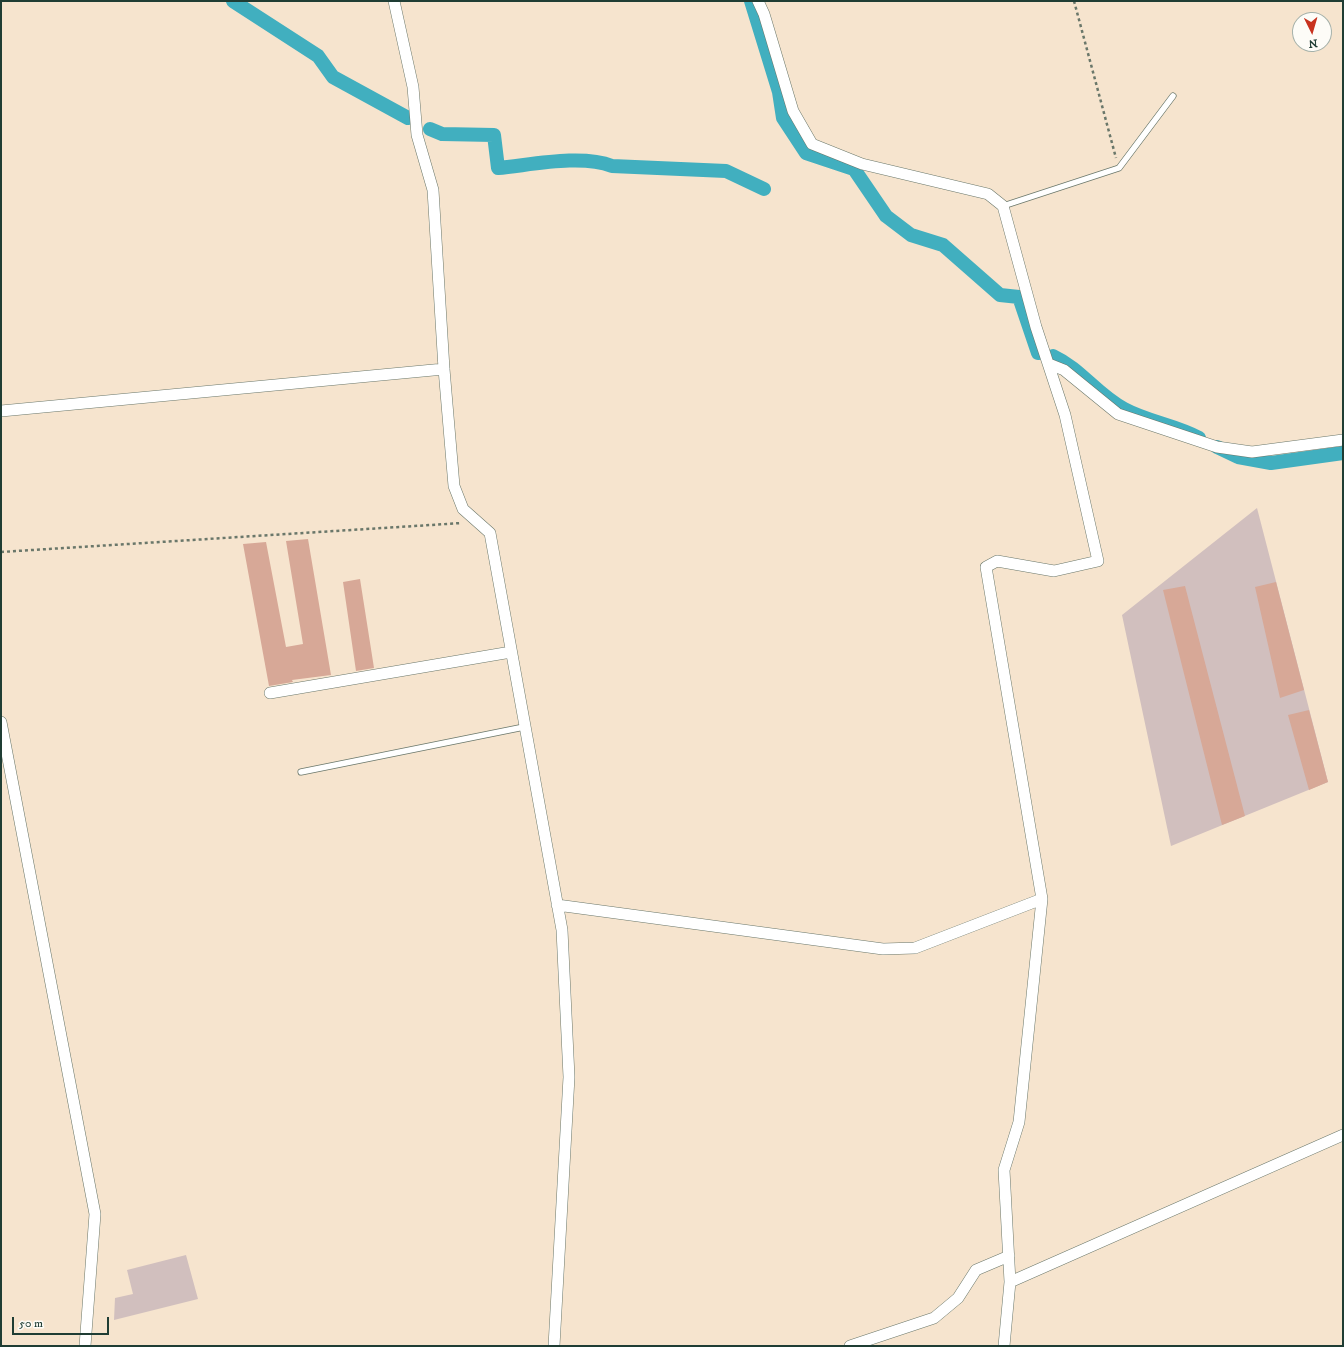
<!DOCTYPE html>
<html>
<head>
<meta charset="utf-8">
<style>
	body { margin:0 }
	#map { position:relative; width:1344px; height:1347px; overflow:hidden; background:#f6e4ce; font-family:"IM FELL DW Pica",serif }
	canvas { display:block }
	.frame { position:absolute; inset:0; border:2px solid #1f3d34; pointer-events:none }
	.north { position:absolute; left:1292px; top:12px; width:40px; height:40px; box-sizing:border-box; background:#fdfcf7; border:1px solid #a4b0a9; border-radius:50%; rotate:175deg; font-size:11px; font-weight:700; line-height:16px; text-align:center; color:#1f3d34 }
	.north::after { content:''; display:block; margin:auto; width:14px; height:18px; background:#c8321e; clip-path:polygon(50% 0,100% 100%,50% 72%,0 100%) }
	.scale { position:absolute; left:12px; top:1317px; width:97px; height:18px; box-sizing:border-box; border:2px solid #1f3d34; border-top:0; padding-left:5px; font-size:12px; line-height:14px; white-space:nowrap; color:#1f3d34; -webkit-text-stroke:3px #fdfcf7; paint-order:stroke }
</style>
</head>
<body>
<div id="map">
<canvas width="1344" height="1347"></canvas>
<div class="frame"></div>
<div class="north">N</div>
<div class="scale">50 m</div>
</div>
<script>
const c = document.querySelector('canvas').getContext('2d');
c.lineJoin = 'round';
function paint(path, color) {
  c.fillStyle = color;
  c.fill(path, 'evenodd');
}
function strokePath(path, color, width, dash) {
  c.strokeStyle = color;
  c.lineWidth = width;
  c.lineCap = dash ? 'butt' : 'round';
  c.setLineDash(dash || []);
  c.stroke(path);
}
const industrial = new Path2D(`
	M1257 508 1328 782 1171 846 1122 615Z
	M186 1255 198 1299 114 1320 115 1298 133 1294 127 1270Z`);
const canal = new Path2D(`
	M233 1 318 56 333 77 408 118
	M751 1 779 92 783 118 806 153 854 169 886 216 911 235 943 245 1000 295 1019 297 1038 353
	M430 129 442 134 494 135 498 168C531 165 581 154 612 166L726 171 764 189
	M1053 356C1081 369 1096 394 1124 409 1148 422 1175 425 1199 438
	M1217 447 1238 457 1271 463 1343 453`);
const building = new Path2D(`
	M308 539 331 675 292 680 293 682 269 686 243 544 266 542 286 647 303 644 286 541Z
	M360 579 374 668 356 671 343 582Z
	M1276 582 1304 690 1280 698 1255 587Z
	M1185 586 1245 816 1222 825 1163 590Z
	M1309 710 1328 782 1309 790 1288 715Z`);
const path = new Path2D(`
	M1074 1 1116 158
	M1311 1V2
	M1 552 462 523`);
const lane = new Path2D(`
	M1003 206 1119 168 1173 96
	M301 772 524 727`);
const street = new Path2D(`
	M394 1 413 87 417 135 433 190 444 369 454 486 463 509 490 533 562 930 569 1077 554 1346
	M758 1 764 14 793 111 812 144 862 164 988 194 1003 206 1036 327 1065 415 1098 561 1054 571 997 561 986 567 1042 899 1019 1122 1004 1170 1010 1282 1004 1346
	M1049 364 1064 370 1118 414 1217 447 1252 452 1343 440
	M1 411 444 369
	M270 693 511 652
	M1 722 95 1214 85 1346
	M557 905 883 949 915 948 1042 899
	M1010 1282 1343 1135
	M850 1346 934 1318 958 1298 976 1270 1009 1256`);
paint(industrial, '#d1bfbe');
strokePath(canal, '#41afbf', 14);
paint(building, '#d7a897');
strokePath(lane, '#6a776a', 7);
strokePath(street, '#6a776a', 12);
strokePath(path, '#6a776a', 2.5, [3, 3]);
strokePath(lane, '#fff', 5.5);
strokePath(street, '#fff', 11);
</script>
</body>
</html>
